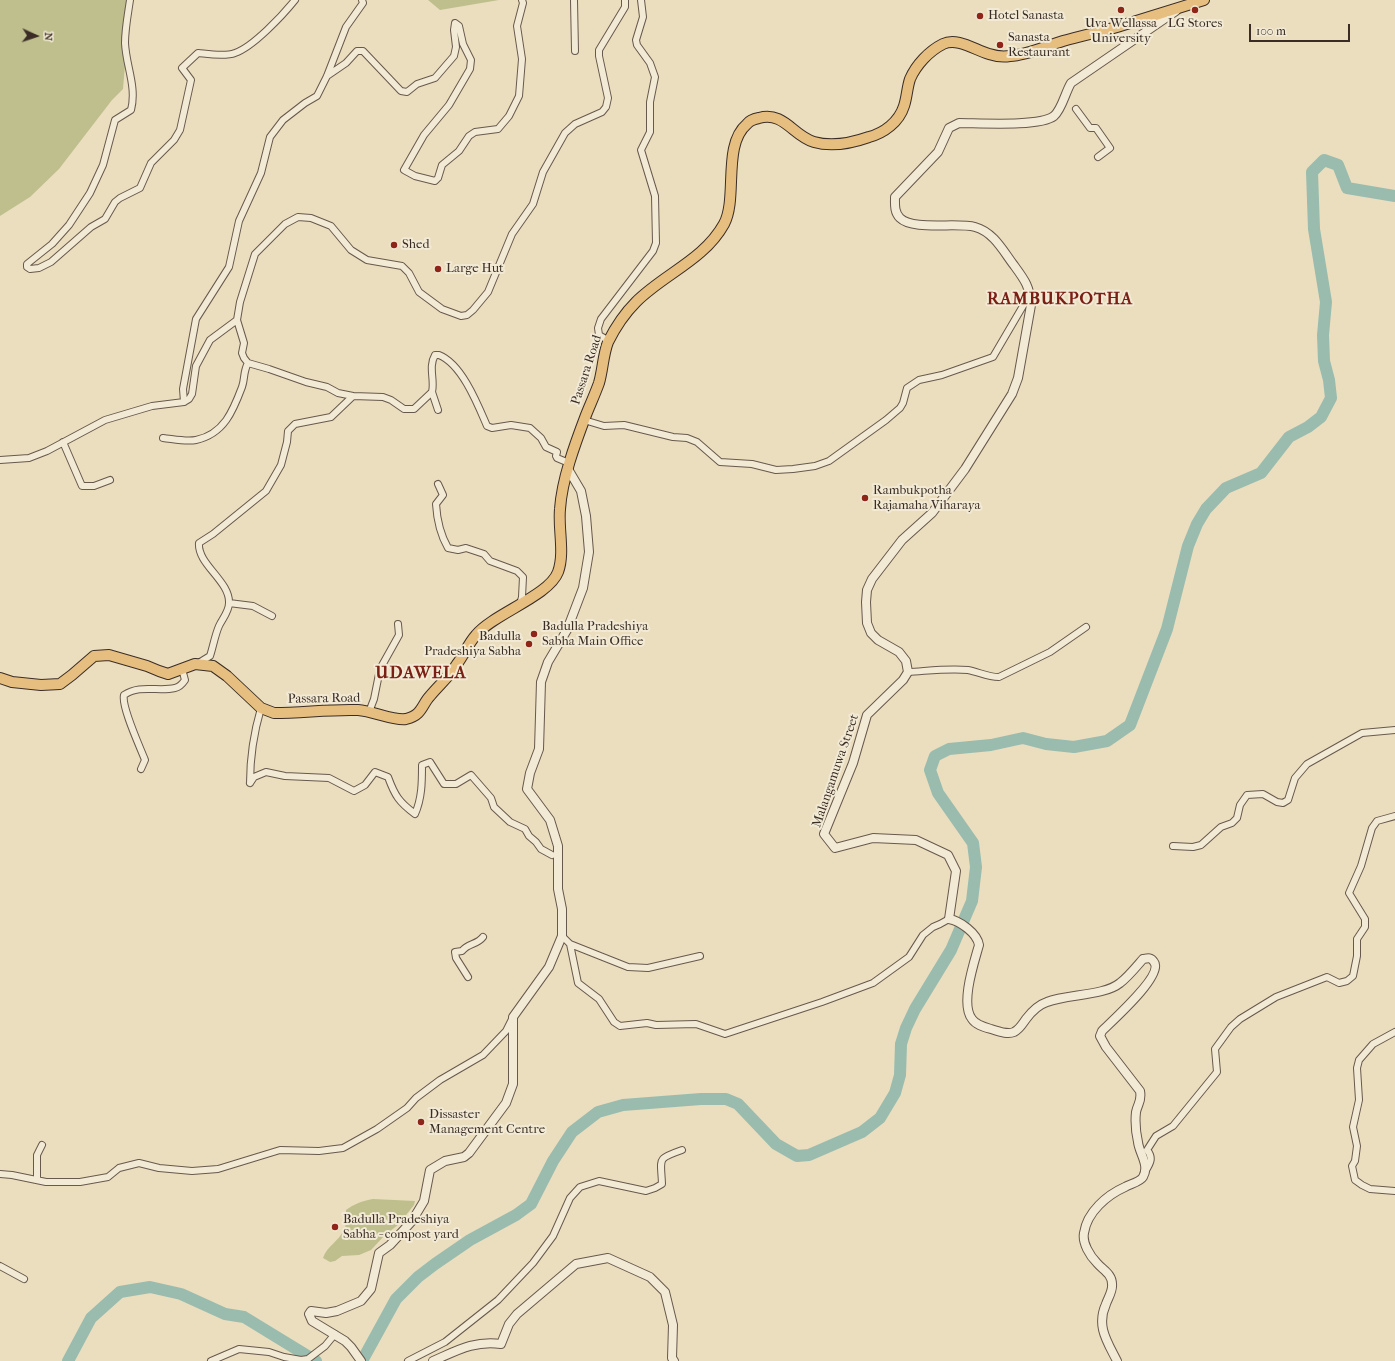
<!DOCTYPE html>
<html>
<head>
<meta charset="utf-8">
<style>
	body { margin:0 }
	#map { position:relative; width:1395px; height:1361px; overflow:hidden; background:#ebdebf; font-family:"IM FELL French Canon",serif }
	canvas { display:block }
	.north { position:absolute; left:16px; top:16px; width:40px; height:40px; -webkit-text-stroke:3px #f2ead5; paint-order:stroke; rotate:93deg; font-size:11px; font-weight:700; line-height:16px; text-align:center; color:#3b2d25 }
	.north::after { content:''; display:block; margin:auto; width:14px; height:18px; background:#3b2d25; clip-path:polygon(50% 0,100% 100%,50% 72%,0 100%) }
	.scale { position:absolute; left:1249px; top:24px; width:101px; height:18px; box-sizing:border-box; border:2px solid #3b2d25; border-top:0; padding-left:5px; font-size:12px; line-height:14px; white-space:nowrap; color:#3b2d25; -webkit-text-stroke:3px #f2ead5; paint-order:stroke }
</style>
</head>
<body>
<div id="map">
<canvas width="1395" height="1361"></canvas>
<div class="north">N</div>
<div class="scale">100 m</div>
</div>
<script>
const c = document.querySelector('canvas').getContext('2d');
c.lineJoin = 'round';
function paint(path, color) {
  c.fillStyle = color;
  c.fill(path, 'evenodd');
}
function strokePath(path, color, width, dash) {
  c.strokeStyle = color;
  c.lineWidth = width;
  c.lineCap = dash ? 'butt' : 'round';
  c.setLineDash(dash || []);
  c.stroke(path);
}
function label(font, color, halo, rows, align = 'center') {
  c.font = font + ' "IM FELL French Canon",serif';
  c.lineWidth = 4;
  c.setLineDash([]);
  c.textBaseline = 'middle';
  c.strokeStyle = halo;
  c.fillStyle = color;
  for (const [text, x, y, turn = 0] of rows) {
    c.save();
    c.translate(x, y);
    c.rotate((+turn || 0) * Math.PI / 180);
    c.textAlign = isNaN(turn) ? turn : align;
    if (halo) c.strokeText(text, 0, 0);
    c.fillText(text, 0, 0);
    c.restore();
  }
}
const green = new Path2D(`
	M0 0H128V30L123 89 112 100 59 169 30 197 0 216Z
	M428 0H499L440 10Z
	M373 1199 415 1201 414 1205 399 1224 384 1236 371 1250 359 1255 342 1256 335 1261 330 1262 323 1258C327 1246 339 1241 344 1230 347 1224 346 1217 346 1210 354 1204 362 1201 373 1199Z`);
const river = new Path2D(`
	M68 1361 91 1318 120 1292 150 1287 181 1294 225 1314 244 1317 316 1361
	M362 1361 396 1299 418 1277 435 1264 470 1240 516 1215 531 1204 553 1161 572 1132 598 1112 623 1105 701 1099H726L738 1104 776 1144 797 1156 809 1155 862 1132 880 1118 895 1093 900 1075 901 1044 906 1028 915 1009 951 950 972 901 976 867 973 843 938 793 930 770 935 756 949 749 991 745 1023 738 1046 744 1074 747 1107 741 1130 725 1167 629 1188 546 1197 524 1206 509 1226 488 1261 473 1289 437 1308 427 1321 417 1331 398 1329 380 1324 361 1323 335 1326 302 1314 229 1312 172 1324 160 1338 165 1347 188 1395 196`);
const minor = new Path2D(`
	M130 0C128 14 125 29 125 43 126 66 137 87 131 110L115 120 103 165 90 193 69 225 52 244 27 264V267L30 269 39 268 51 262 91 227 105 219 115 202 120 198 140 188 151 163 174 140 180 130 191 80 182 68 198 53C208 54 225 57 235 53 253 47 283 15 295 0
	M574 0 575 51
	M327 76 346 63 357 51H363L401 91 407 92 417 84 435 78 454 56 456 47 454 30 455 23 459 26 463 44 471 60 470 69 449 105 424 135 404 170 415 176 435 181 438 178 442 165 459 151 469 136 475 132 498 129 509 116 519 96 522 59 517 26 523 3 522 0
	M1076 109 1090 128H1096L1110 148 1098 157
	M237 320 244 343 242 353 244 358 248 363 269 369 306 382 327 387 338 393 353 396
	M609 341 599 335 598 328 601 319 653 251 656 243 655 196 641 150 650 132V102L655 77 650 63 637 45 636 40 643 17 641 0
	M432 392C435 380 428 367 435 355H439C462 364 478 405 487 426L492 428 511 425 530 428 541 438 546 447 557 452 556 456 557 458 569 463
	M184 402 183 389 196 319 229 267 239 221 261 173 270 137 283 120 305 103 317 96 327 76 346 27 363 3 362 0
	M584 420 604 426 624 425 673 437 687 438 697 442 720 462 752 464 776 470 793 469 815 466 829 461 886 420 900 408 903 403 907 388 919 380 942 375 993 357 1030 294
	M163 438C173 439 186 442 196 440 224 434 233 411 242 387 245 379 243 372 248 363
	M63 442 82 486H94L110 480
	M0 460 29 458 47 451 105 420 152 406 184 402 189 399 192 394 196 366 210 340 237 320 240 302 255 254 285 224 298 217 311 218 331 226 351 250 367 260 402 266 409 273 419 292 442 309 461 316 467 315 473 310 488 292 512 234 533 204 543 172 565 133 575 124 602 112 606 107 608 98 599 56V50L625 7V0
	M438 484 443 495 436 504C437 521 440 534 448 548L458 550 466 548 484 554 490 561 517 571 523 577 522 597 520 604
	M229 603 253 606 272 616
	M197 664 210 656C213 647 215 635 219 626 222 619 229 612 229 603 230 581 197 564 199 543L213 534 266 491 281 465 287 442 288 431 295 424 331 417 353 396 383 397 391 400 404 409H414L432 392 438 410
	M908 672C927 671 948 668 968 670 979 672 987 677 999 677L1050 652 1086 627
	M369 712 374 699 380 669 399 635 398 624
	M141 769 145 760C140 747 121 706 124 695 140 684 158 692 175 688 180 687 183 683 185 680L182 669
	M250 783 254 777 266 772 285 776 329 778 354 791 365 785 375 772 388 777C395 796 399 802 415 814 422 798 422 782 422 765L430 762 444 784H456L471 775 491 798 494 807 510 822 525 829 529 836 536 842 541 849 552 855
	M250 783C250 757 254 732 261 708
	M1173 846 1193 847 1201 845 1221 827 1232 823 1237 818 1240 805 1247 795 1263 794 1277 802 1283 803 1288 800 1295 778 1307 764 1362 733 1395 730
	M562 936 570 944 628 967 648 968 700 956
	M570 944 578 983 599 999 614 1022 620 1026 647 1023 656 1025 696 1024 725 1034 822 1002 873 983 909 957 923 935 933 927 940 924 949 919
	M468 977 456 958 455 952 462 951C468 943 477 945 483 937
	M1395 1032 1373 1044 1359 1060 1357 1068 1359 1100 1353 1127 1357 1146 1355 1161 1352 1166 1355 1180 1362 1185 1370 1189 1395 1191
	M1145 1172C1150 1164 1154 1158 1147 1150L1156 1136 1173 1126 1217 1072 1215 1049 1231 1027 1240 1019 1276 997 1327 977 1339 983 1347 981 1353 976 1357 956V939L1365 927V919L1349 893 1361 866 1372 828 1377 821 1395 816
	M0 1174 12 1175 46 1182H80L108 1177 119 1168 139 1163 159 1168 192 1171 218 1169 280 1150 319 1151 343 1148 377 1129 407 1108 416 1098 440 1080 483 1055 506 1031 512 1019
	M37 1180V1155L42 1145
	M0 1266 24 1279
	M211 1361 239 1349 269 1352 284 1357 301 1360 308 1359 325 1346 335 1334
	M408 1361 445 1342 498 1300 533 1263 553 1236 570 1198 580 1187 599 1181 646 1191 655 1188 662 1184C661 1158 656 1159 682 1150`);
const tertiary = new Path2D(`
	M361 1361 351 1347 345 1341 312 1321 309 1314 311 1311 326 1313 337 1311 361 1301 371 1289 379 1253 390 1245 412 1221 424 1201 430 1170 445 1161 464 1157 469 1153 506 1103 513 1084V1017L549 967 562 936V909L558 889V846L550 820 527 789 530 773 539 749 541 682 548 662 567 630 583 588 589 552 586 516 581 491 568 469
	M433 1361C456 1351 475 1340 501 1344L509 1324 517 1314 576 1264 608 1258 650 1277 665 1292 673 1325 672 1358 674 1361
	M1117 1361C1107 1341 1096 1326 1106 1304 1108 1298 1113 1291 1112 1284 1112 1274 1103 1270 1097 1263 1090 1256 1082 1243 1084 1233 1087 1212 1107 1195 1125 1187 1130 1184 1140 1182 1143 1177 1150 1165 1139 1153 1138 1142 1136 1133 1135 1121 1136 1112 1138 1103 1142 1101 1140 1091L1106 1047 1100 1036 1102 1031C1112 1021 1164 975 1154 962 1151 957 1148 958 1143 959 1136 967 1128 977 1120 983 1104 996 1067 994 1047 1002 1038 1005 1032 1011 1026 1019 1023 1023 1020 1029 1014 1032 1007 1035 998 1031 991 1029 984 1027 976 1025 972 1019 960 1004 974 963 979 945 977 933 960 921 949 919L956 871 948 855 916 840 873 838 835 848 824 834 853 763 867 715 903 680 908 672 906 661 899 652 878 640 871 633 867 623 866 602 867 590 872 579 902 540 932 513 965 469 1012 394 1018 378 1031 305C1030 286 1024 279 1013 264 1002 249 993 232 975 227 957 222 913 231 900 218 894 212 895 204 895 197L938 152 949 128 959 123C979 123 1040 127 1054 116 1062 109 1065 93 1071 83L1176 11`);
const trunk = new Path2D(`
	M0 678 12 682 41 685 60 684 72 675 94 656 109 655 147 666 159 671 168 674 195 664 213 666 227 676 261 708 274 713C302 713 330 709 358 710 373 711 394 721 406 719 410 718 415 716 418 713 423 708 425 701 430 696 439 685 450 676 457 664 464 655 468 644 476 635 493 614 549 596 558 572 565 553 558 529 560 509 562 479 575 444 586 415 590 405 595 394 599 383 603 369 603 355 608 342 615 328 625 313 636 302 664 274 704 260 724 224 738 198 722 145 747 124 750 120 754 119 759 118 784 111 793 136 814 142 831 147 852 143 869 137 884 133 899 122 904 106 907 97 907 88 910 79 916 65 929 51 943 44 957 37 975 50 989 54 995 56 1003 57 1010 56 1028 55 1046 46 1063 41 1081 36 1099 32 1117 27 1146 18 1175 9 1204 0`);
const markers = [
	[1121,10,4,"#8f2418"],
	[1195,10,4,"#8f2418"],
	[980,16,4,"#8f2418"],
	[1000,45,4,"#8f2418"],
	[394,245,4,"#8f2418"],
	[438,269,4,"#8f2418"],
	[865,498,4,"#8f2418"],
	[534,634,4,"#8f2418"],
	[529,644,4,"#8f2418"],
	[421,1122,4,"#8f2418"],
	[335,1227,4,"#8f2418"]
];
const poiNames = [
	["Hotel Sanasta",988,16],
	["Uva Wellassa",1121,24,"center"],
	["University",1121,39,"center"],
	["LG Stores",1195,24,"center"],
	["Sanasta",1008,38],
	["Restaurant",1008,53],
	["Shed",402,245],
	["Large Hut",446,269],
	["Rambukpotha",873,491],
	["Rajamaha Viharaya",873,506],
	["Badulla Pradeshiya",542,627],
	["Sabha Main Office",542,642],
	["Badulla",521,637,"right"],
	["Pradeshiya Sabha",521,652,"right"],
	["Dissaster",429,1115],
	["Management Centre",429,1130],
	["Badulla Pradeshiya",343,1220],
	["Sabha - compost yard",343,1235]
];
const streetNames = [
	["Passara Road",587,370,-72],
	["Passara Road",324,699,-1],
	["Malangamuwa Street",836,771,-71]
];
const districtNames = [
	["RAMBUKPOTHA",1060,300],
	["UDAWELA",421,674]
];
paint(green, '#bebf8d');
strokePath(river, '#99bcae', 12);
strokePath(minor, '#67594c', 8);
strokePath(tertiary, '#67594c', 10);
strokePath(trunk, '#3b2d25', 12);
strokePath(minor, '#f2ead5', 6);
strokePath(tertiary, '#f2ead5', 8);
strokePath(trunk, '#e6bf80', 10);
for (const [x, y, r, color] of markers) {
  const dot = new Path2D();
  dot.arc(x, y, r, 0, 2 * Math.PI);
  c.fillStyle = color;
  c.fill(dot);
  strokePath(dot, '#f2ead5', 1.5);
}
label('13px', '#3b2d25', '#f2ead5', poiNames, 'left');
label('13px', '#3b2d25', '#f2ead5', streetNames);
c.letterSpacing = '1px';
label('bold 17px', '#7a1f14', '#f2ead5', districtNames);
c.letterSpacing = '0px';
</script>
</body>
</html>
